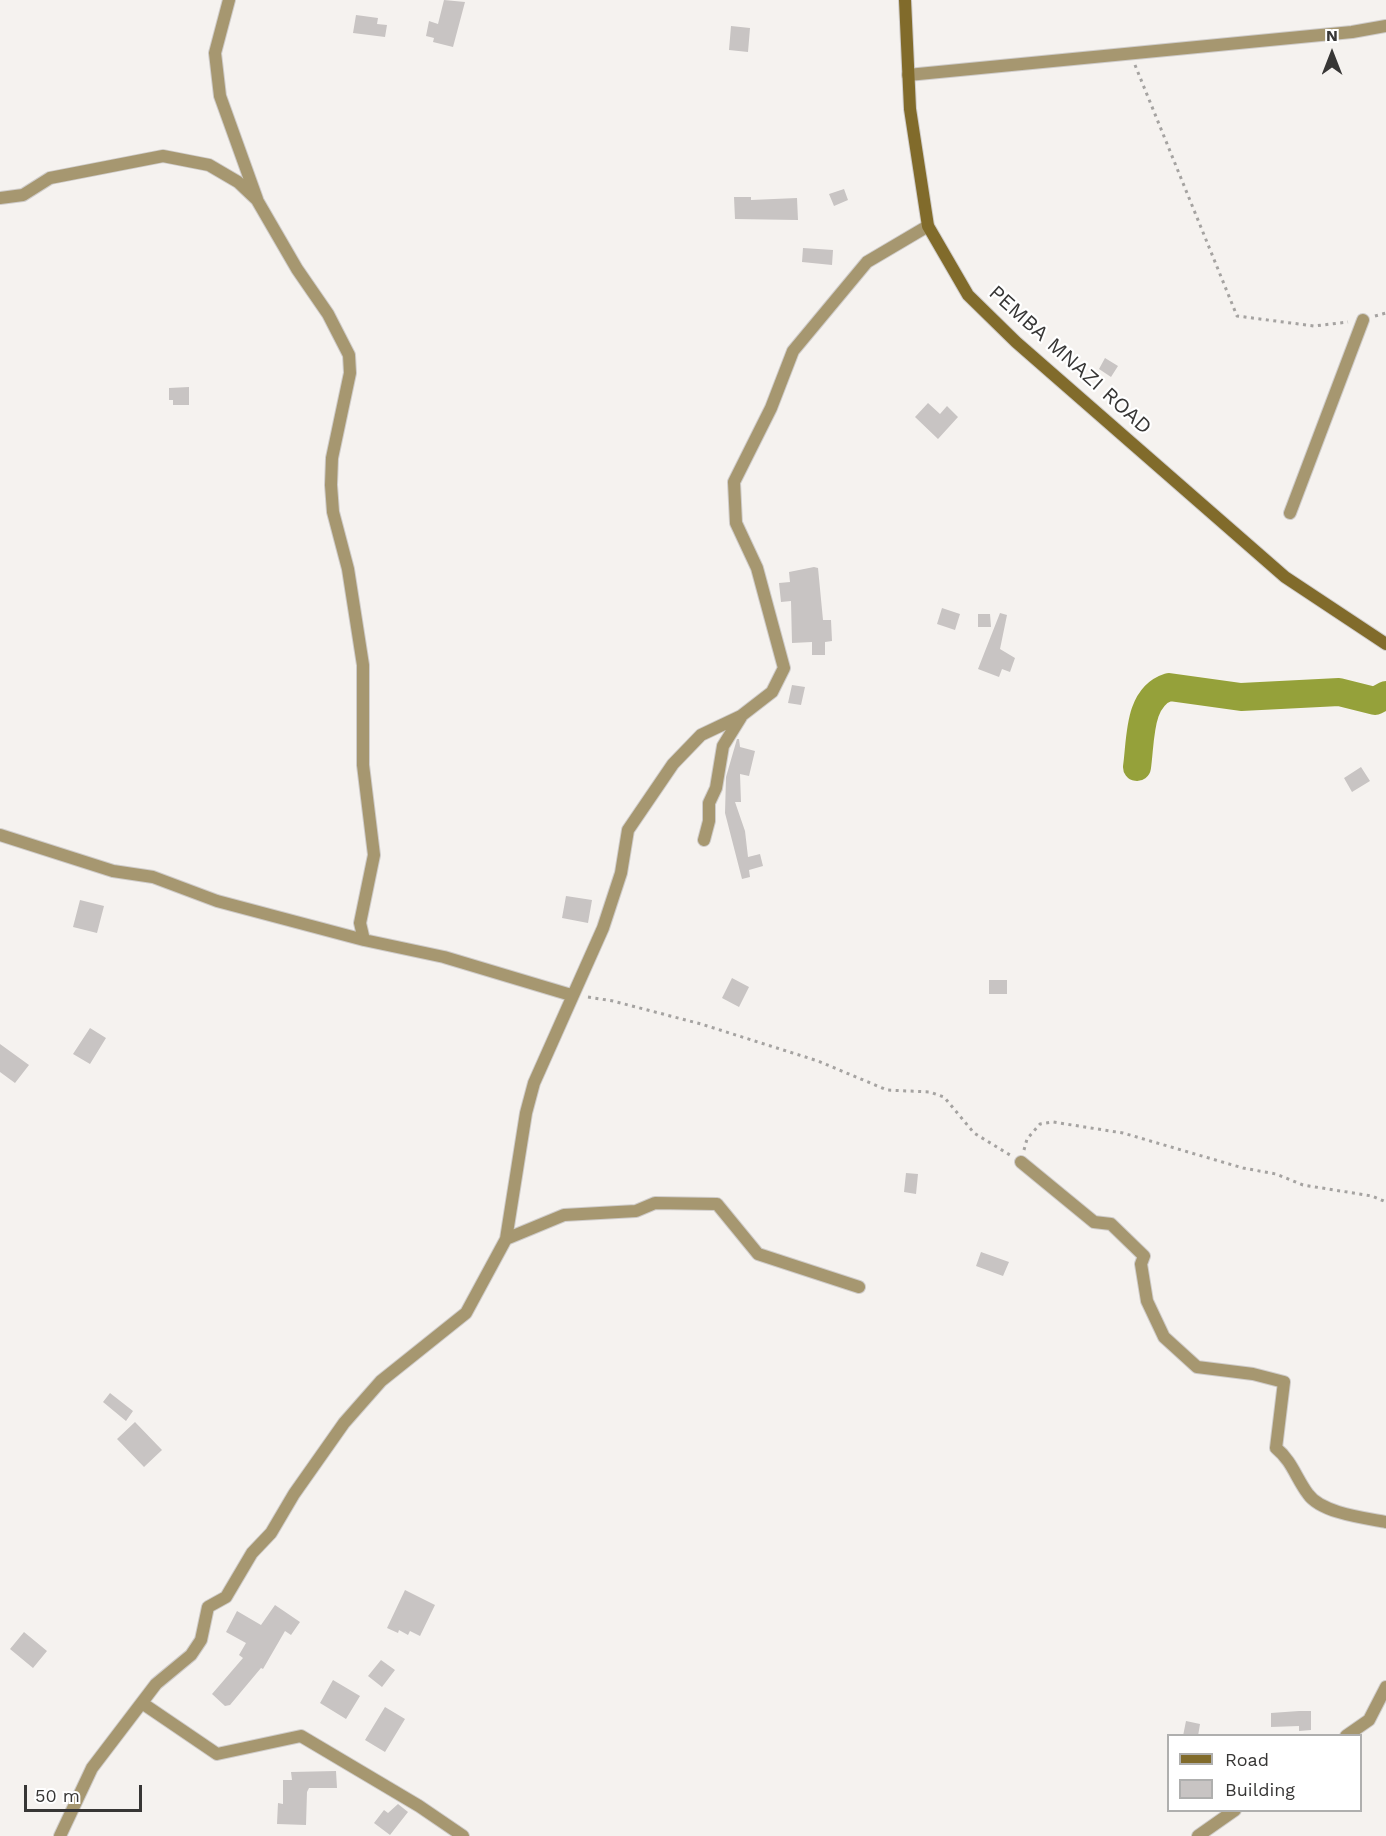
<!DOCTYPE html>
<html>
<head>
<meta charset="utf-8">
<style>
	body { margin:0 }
	#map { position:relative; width:1386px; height:1836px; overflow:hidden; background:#f5f2ef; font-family:"Work Sans",sans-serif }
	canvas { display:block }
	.legend { position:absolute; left:1167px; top:1734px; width:195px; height:78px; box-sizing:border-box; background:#fff; border:2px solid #afafae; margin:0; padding:8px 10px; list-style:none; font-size:18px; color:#373635 }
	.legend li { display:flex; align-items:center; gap:12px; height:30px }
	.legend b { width:30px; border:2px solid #afafae }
	.north { position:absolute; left:1302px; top:24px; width:60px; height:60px; -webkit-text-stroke:4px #fff; paint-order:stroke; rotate:0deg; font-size:16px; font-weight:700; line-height:24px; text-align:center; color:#373635 }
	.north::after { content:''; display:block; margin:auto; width:21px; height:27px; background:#373635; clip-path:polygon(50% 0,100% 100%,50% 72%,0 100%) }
	.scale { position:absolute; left:24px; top:1785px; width:118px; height:27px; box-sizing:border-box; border:3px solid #373635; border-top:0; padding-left:8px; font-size:18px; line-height:21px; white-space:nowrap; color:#373635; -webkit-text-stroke:4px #fff; paint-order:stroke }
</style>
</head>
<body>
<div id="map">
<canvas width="1386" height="1836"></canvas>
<ul class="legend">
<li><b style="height:8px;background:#816b2b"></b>Road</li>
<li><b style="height:16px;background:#c8c4c3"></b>Building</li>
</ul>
<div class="north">N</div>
<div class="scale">50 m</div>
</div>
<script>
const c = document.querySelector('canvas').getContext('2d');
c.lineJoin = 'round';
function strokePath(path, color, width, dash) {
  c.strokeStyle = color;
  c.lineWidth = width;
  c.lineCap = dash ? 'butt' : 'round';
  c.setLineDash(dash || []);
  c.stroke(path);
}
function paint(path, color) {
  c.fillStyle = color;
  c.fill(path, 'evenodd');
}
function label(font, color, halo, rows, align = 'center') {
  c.font = font + ' "Work Sans",sans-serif';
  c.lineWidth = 4.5;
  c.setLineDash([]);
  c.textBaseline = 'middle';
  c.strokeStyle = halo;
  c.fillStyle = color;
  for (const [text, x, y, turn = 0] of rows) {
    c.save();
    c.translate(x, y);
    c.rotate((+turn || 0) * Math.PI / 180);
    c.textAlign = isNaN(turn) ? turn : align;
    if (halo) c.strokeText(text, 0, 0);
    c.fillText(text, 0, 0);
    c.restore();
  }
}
const river = new Path2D(`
	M1137 767C1141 739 1138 697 1169 687L1241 697 1339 692 1375 701 1386 695`);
const building = new Path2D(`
	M444 0 465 2 453 47 433 42 434 38 426 36 429 21 438 24Z
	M356 15 378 18 377 24 387 25 385 37 353 33Z
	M731 26 750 28 748 52 729 50Z
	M844 189 848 200 834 206 829 194Z
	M734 197H751V200L797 198 798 220 735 219Z
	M803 248 833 250 832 265 802 262Z
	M1105 358 1118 366 1111 377 1099 369Z
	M189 387V405H173V400H169V388Z
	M928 403 940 414 947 406 958 417 938 439 915 417Z
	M814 567 818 568 823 620H831L832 641 825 642V655H812V642L792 643 791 601 781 602 779 583 790 582 789 572Z
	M942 608 960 614 955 630 937 624Z
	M1000 613 1007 615 1000 649 1015 658 1010 672 1002 669 999 677 978 669Z
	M978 614H990L991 627H978Z
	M792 685 805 687 801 705 788 703Z
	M737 739H739L740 747 755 751 749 776 740 774 741 802H735L745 831 748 857 760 854 763 866 749 870 750 877 742 879 725 813 726 777Z
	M1361 767 1370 781 1352 792 1344 778Z
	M566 896 592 900 588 923 562 918Z
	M80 900 104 906 97 933 73 927Z
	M732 978 749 987 739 1007 722 998Z
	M989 980H1007V994H989Z
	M90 1028 106 1038 90 1064 73 1054Z
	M0 1044 29 1065 15 1083 0 1072Z
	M906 1173 918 1174 916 1194 904 1192Z
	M981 1252 1009 1262 1003 1276 976 1266Z
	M110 1393 133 1411 126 1421 103 1402Z
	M135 1422 162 1450 144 1467 117 1439Z
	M405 1590 435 1605 420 1636 410 1631 408 1635 399 1630 398 1633 387 1628Z
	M275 1605 300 1622 291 1635 285 1631 263 1669 261 1668 230 1705 225 1706 212 1694 243 1658 239 1655 246 1643 226 1632 237 1611 261 1625Z
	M24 1632 47 1651 33 1668 10 1649Z
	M381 1660 395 1670 382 1687 368 1676Z
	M333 1680 360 1696 346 1719 320 1703Z
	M385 1707 405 1719 385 1752 365 1740Z
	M1299 1711H1311V1730L1299 1731V1726L1271 1727V1713Z
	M1186 1721 1200 1724 1198 1736H1183Z
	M336 1771 337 1788H309L307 1792 306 1825 277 1824 278 1803 283 1804V1780H292L291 1772Z
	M398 1804 408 1812 390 1835 374 1823 384 1810 388 1813Z`);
const path = new Path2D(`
	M1135 65 1237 316 1314 326 1348 322
	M1375 316 1386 313
	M588 997 613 1001 701 1024 818 1061 887 1090 930 1092 944 1097 974 1133 1010 1155
	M1024 1150 1027 1139 1040 1124 1053 1122 1123 1133 1243 1168 1276 1174 1303 1185 1372 1196 1386 1202`);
const minor = new Path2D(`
	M229 0 215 53 220 96 257 199
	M908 75 1352 32 1386 26
	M0 198 23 195 50 178 163 156 209 165 238 182 257 200 297 269 328 314 349 355 350 373 332 458 331 485 333 512 348 569 363 665V765L374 855 360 923 364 940
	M1290 513 1363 320
	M0 835 113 871 153 877 217 901 364 940 444 957 571 995
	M704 840 709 821V803L716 788 723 746 741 717
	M1021 1162 1094 1222 1111 1224 1144 1256 1141 1264 1147 1301 1164 1337 1197 1367 1253 1374 1284 1382 1276 1448C1292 1461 1296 1478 1308 1494 1321 1513 1365 1518 1386 1522
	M506 1239 564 1215 636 1211 655 1203 717 1204 758 1254 859 1287
	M142 1703 217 1754 301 1736 419 1806 463 1836
	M1346 1736 1369 1720 1386 1687
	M60 1836 92 1768 156 1684 191 1655 201 1640 208 1607 226 1597 252 1553 271 1533 294 1494 344 1423 381 1381 466 1313 506 1239 526 1113 534 1083 603 928 621 873 628 830 673 764 701 735 741 716 772 692 784 668 757 568 736 523 734 482 771 408 793 351 867 262 928 226
	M1198 1836 1235 1810`);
const secondary = new Path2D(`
	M905 0 910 109 928 226 968 295 1016 342 1285 577 1386 644`);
const streetNames = [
	["PEMBA MNAZI ROAD",1070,360,42]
];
strokePath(river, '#95a13a', 28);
paint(building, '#c8c4c3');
strokePath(minor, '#cfccca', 14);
strokePath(secondary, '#cfccca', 14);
strokePath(path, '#a5a3a1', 3, [3, 4.5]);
strokePath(minor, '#a69770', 12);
strokePath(secondary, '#816b2b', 12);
label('21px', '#373635', '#fff', streetNames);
</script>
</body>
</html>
